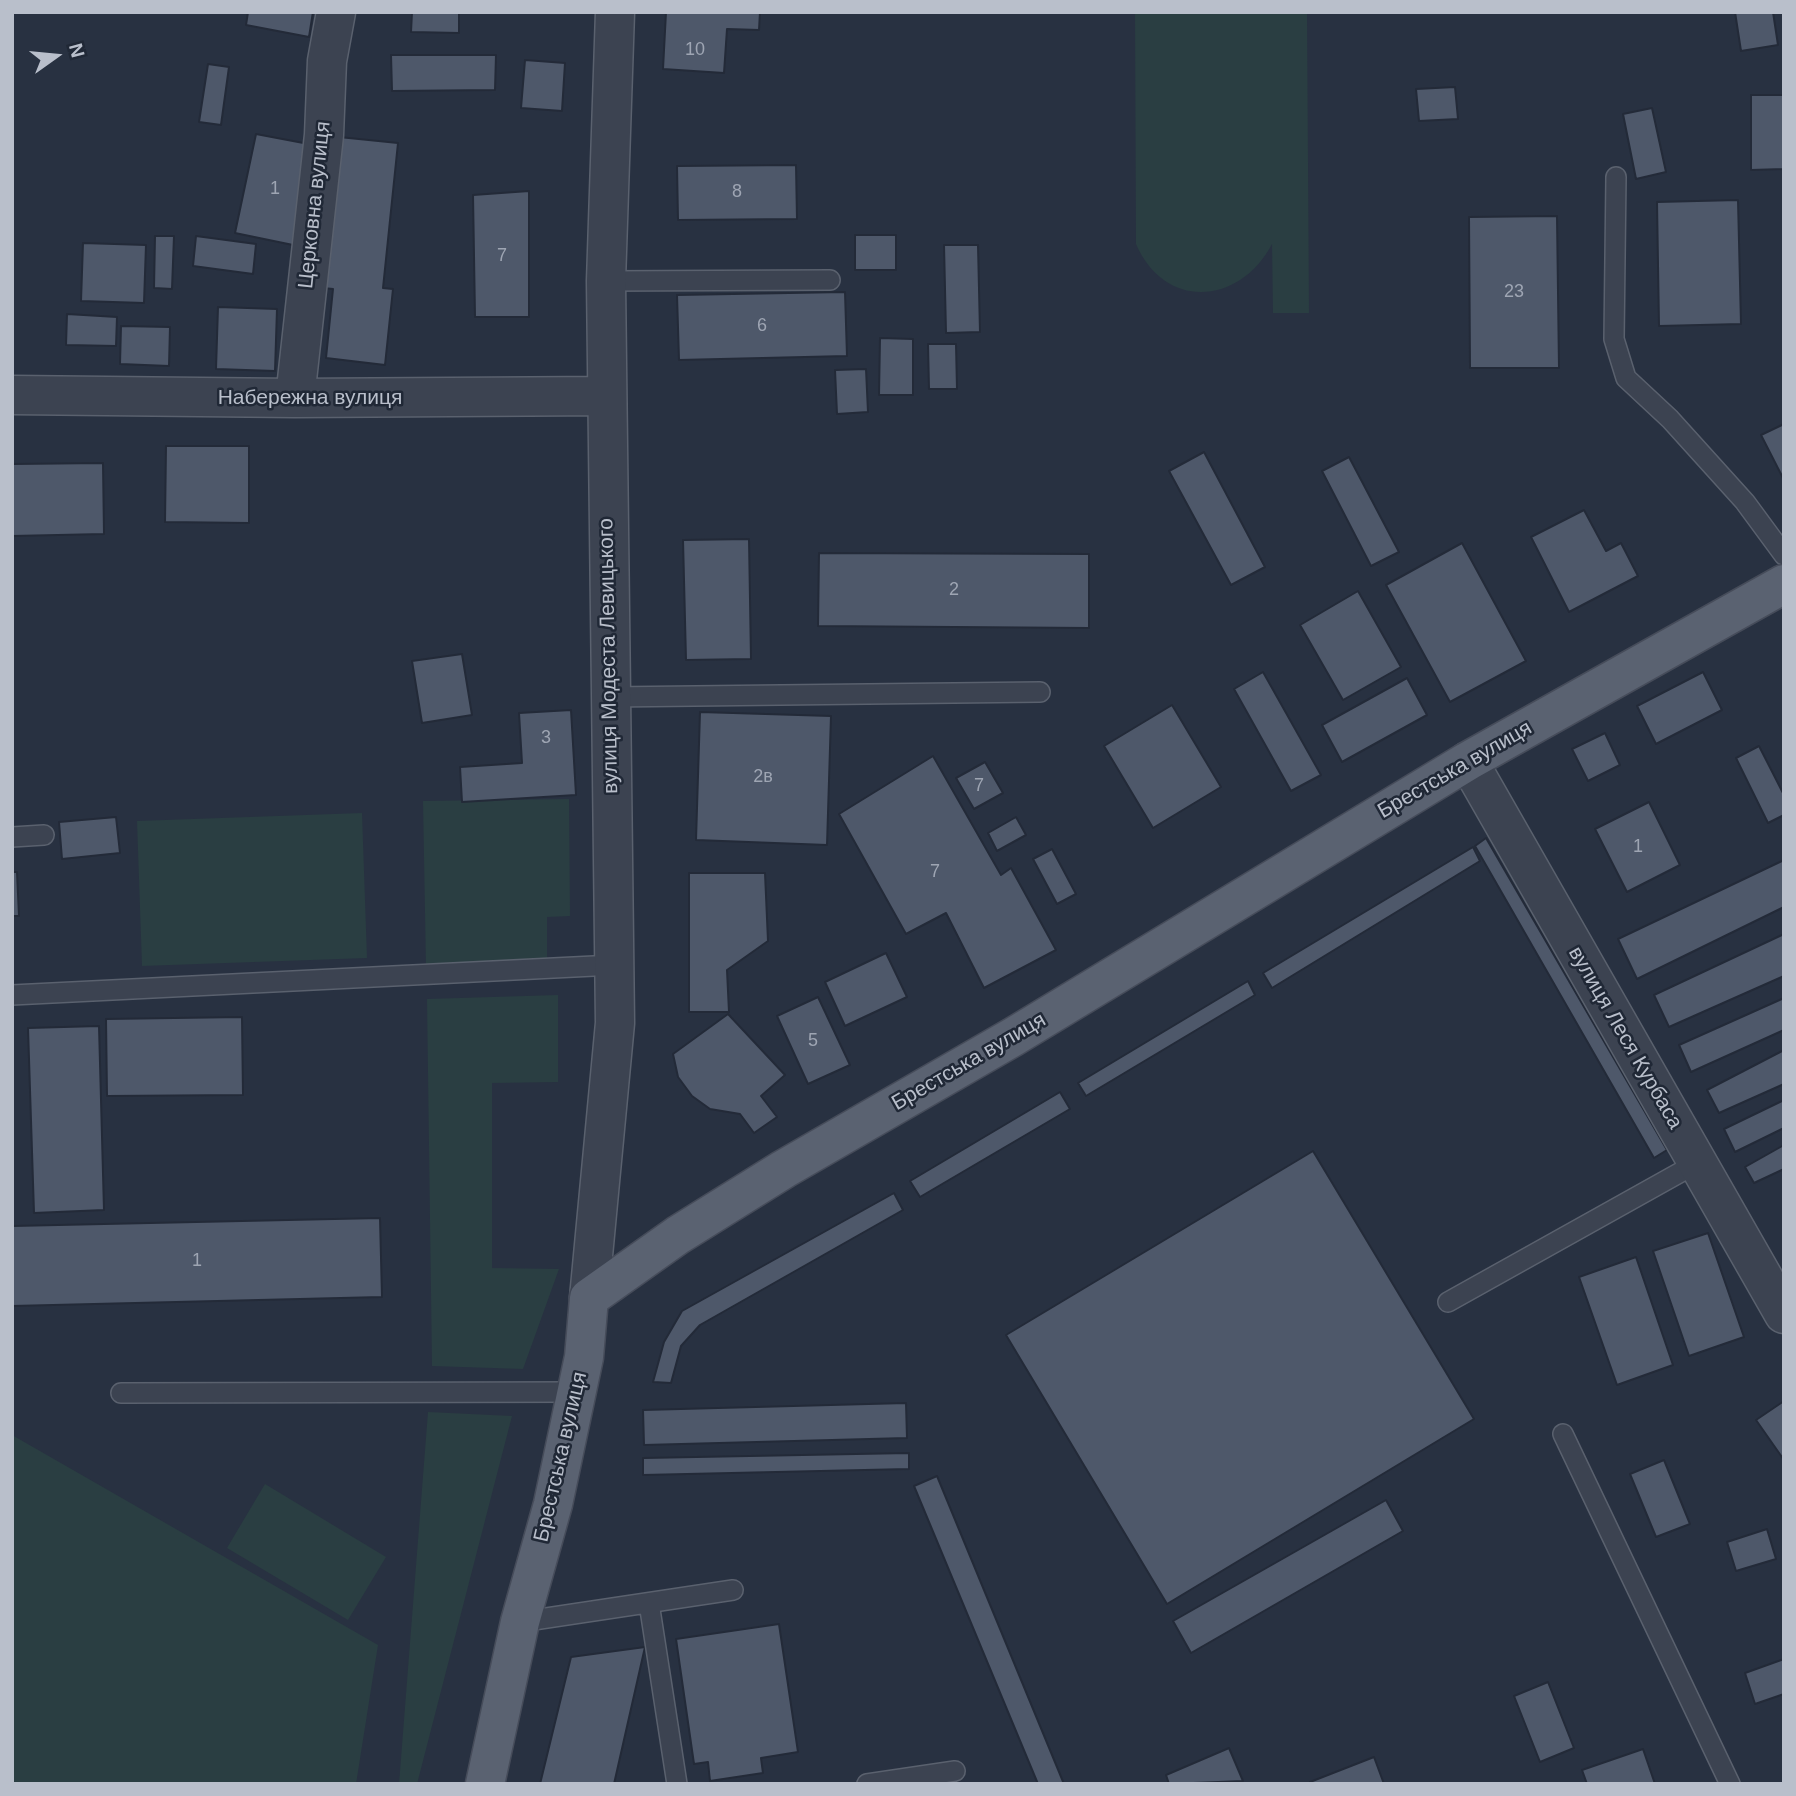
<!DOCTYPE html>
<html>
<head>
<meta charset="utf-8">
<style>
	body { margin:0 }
	#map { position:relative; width:1796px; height:1796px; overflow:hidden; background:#283141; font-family:Helvetica,sans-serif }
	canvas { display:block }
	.frame { position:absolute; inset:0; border:14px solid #b9bfcb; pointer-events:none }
	.north { position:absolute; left:21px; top:21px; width:70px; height:70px; -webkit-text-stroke:5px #202836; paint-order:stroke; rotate:75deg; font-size:19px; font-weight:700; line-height:28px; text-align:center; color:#b9bfcb }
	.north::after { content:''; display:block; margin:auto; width:24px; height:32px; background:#b9bfcb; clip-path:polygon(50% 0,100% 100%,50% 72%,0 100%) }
</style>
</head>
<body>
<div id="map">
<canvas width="1796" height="1796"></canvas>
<div class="frame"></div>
<div class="north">N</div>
</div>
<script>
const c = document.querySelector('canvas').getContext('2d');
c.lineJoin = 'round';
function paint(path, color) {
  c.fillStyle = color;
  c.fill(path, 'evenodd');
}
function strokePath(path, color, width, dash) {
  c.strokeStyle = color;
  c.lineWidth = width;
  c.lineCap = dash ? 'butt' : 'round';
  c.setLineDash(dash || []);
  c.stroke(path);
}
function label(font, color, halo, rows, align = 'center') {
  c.font = font + ' Helvetica,sans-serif';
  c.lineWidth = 5;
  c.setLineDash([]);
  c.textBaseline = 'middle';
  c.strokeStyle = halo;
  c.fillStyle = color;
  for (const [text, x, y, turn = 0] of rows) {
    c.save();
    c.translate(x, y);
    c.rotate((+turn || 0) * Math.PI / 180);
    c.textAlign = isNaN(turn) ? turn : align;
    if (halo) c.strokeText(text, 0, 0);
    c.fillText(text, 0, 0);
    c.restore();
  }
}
const green = new Path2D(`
	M1135 12H1307L1309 313H1273L1272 244C1240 305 1165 311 1136 244Z
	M569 799 570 916 547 917V967L426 968 423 801Z
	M362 813 367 958 142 966 137 821Z
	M558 995V1082L492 1083V1268L559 1269 523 1369 432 1366 427 999Z
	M428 1412 512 1416 417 1784H399Z
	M12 1435 378 1645 356 1784H12Z
	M265 1484 386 1557 348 1620 227 1548Z`);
const building = new Path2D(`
	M248 12H313L309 37 246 25Z
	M412 12H459V33L411 32Z
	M666 12H760L759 30 727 29 724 73 663 69Z
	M1735 12H1773L1778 45 1741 51Z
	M391 55H496L495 90 392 91Z
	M525 60 565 63 562 111 521 108Z
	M208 64 229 67 221 125 199 122Z
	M1455 87 1458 119 1419 121 1416 89Z
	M1751 95H1784V169L1751 170Z
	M1652 108 1666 172 1636 179 1623 114Z
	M256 134 314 145 293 245 235 233Z
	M339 137 398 143 383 288 393 289 385 365 326 358 333 289 323 288Z
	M796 165 797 219 678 220 677 166Z
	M529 191V317H475L473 195Z
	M1738 200 1741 324 1659 326 1657 202Z
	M1557 216 1559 368H1470L1469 217Z
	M855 235H896V270H855Z
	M155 236H174L172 289 154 288Z
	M196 236 256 244 253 274 193 266Z
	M83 243 146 245 144 303 81 301Z
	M944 245H978L980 332 946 333Z
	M845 292 847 356 679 360 677 295Z
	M218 307 277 309 275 371 216 369Z
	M67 314 117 317 116 346 66 345Z
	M121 326 170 327 169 366 120 364Z
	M880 338 913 339V395H879Z
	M928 344H956L957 389H929Z
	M866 369 868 412 837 414 835 370Z
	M1784 424V480L1761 435Z
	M166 446H249V523L165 522Z
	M1204 452 1265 567 1231 585 1169 471Z
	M1349 457 1399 552 1371 566 1322 471Z
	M103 463 104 534 12 536V464Z
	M1584 510 1606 551 1621 543 1638 576 1569 612 1531 537Z
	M749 539 751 659 686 660 683 540Z
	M1462 543 1526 661 1450 702 1386 585Z
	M819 553 1089 554V628L818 626Z
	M1358 591 1401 667 1343 700 1300 625Z
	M462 654 472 715 422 723 412 661Z
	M1263 672 1321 775 1291 791 1234 689Z
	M1703 672 1722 710 1656 744 1637 706Z
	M1407 678 1427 715 1342 762 1322 725Z
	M1172 705 1221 787 1153 828 1104 746Z
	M571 710 576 795 462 802 460 767 522 763 519 713Z
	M700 712 831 716 827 845 696 840Z
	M1605 733 1620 765 1588 781 1572 749Z
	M1759 746 1784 795V815L1768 823 1736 758Z
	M933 756 1001 875 1011 868 1056 950 984 988 946 913 906 934 839 814Z
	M985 762 1003 793 974 809 956 778Z
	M1649 802 1680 865 1627 892 1595 829Z
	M116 817 120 853 62 859 59 822Z
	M1016 817 1026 835 997 851 988 833Z
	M1486 838 1667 1150 1654 1158 1475 846Z
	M1473 847 1480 861 1272 988 1263 973Z
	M1052 849 1076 894 1057 904 1033 859Z
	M1784 860V907L1637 979 1618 939Z
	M12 872H17L19 916H12Z
	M689 873H765L768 941 727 970 729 1012H689Z
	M1784 934V976L1669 1027 1654 995Z
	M886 953 907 997 845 1026 825 982Z
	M1248 981 1255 995 1086 1096 1078 1083Z
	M818 997 850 1065 808 1084 777 1016Z
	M1784 998V1030L1691 1072 1679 1045Z
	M728 1014 785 1075 761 1096 777 1117 754 1133 740 1114 710 1109 692 1096 678 1077 673 1054Z
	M242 1017 243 1095 107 1096 106 1019Z
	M99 1026 104 1210 34 1213 28 1028Z
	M1784 1050V1084L1719 1113 1707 1090Z
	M1060 1092 1070 1109 920 1197 910 1181Z
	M1784 1100V1128L1735 1152 1724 1129Z
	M1784 1145V1169L1754 1183 1745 1167Z
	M1313 1151 1474 1419 1167 1604 1006 1335Z
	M894 1193 903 1210 700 1325 681 1346 671 1383 653 1382 664 1342 682 1311Z
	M380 1218 382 1297 12 1306V1226Z
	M1708 1233 1744 1337 1689 1356 1653 1251Z
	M1636 1257 1673 1365 1617 1385 1579 1277Z
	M1784 1401V1460L1756 1420Z
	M906 1403 907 1438 644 1445 643 1410Z
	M909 1453V1469L643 1475V1458Z
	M1664 1460 1690 1524 1656 1537 1630 1474Z
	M937 1476 1064 1784H1038L914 1486Z
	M1386 1500 1403 1531 1191 1653 1173 1621Z
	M1767 1529 1776 1559 1736 1571 1727 1542Z
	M779 1624 798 1752 761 1758 763 1773 710 1781 708 1762 694 1764 676 1639Z
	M645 1647 614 1784H540L571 1657Z
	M1784 1659V1694L1755 1704 1745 1673Z
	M1548 1682 1574 1748 1540 1762 1514 1696Z
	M1229 1748 1243 1781 1169 1784 1166 1775Z
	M1643 1749 1655 1784H1587L1582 1770Z
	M1374 1757 1384 1784H1311L1310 1782Z`);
const service = new Path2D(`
	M1616 177 1614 339 1626 378 1670 419 1745 502 1784 555
	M606 281 830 280
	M609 697 1040 692
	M12 837 44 835
	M12 995 614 965
	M1448 1302 1697 1163
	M121 1393 577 1392
	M1563 1434 1730 1784
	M649 1603 677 1784
	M520 1622 733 1590
	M867 1784 955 1771`);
const minor = new Path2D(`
	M12 395 295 398 607 396
	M295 398 324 135 327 61 336 12
	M1468 761 1784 1314
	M589 1298 615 1023 606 281 615 12`);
const primary = new Path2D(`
	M485 1784 520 1622 553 1504 584 1357 589 1298 678 1235 784 1169 1013 1037 1468 761 1784 584`);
const numberNames = [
	["10",695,50],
	["1",275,189],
	["8",737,192],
	["7",502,256],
	["23",1514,292],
	["6",762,326],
	["2",954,590],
	["3",546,738],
	["2в",763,777],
	["7",979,786],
	["1",1638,847],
	["7",935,872],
	["5",813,1041],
	["1",197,1261]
];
const streetNames = [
	["Церковна вулиця",315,205,-84],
	["Набережна вулиця",310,398],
	["вулиця Модеста Левицького",609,656,-91],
	["Брестська вулиця",1455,770,-30],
	["вулиця Леся Курбаса",1625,1038,60],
	["Брестська вулиця",969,1062,-30],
	["Брестська вулиця",561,1457,-77]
];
paint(green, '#2a3e42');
paint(building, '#4e586a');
strokePath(building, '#232a38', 2);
strokePath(service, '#5a616e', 22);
strokePath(minor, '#5a616e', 41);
strokePath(primary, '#464c5a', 41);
strokePath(service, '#3c4351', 19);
strokePath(minor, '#3c4351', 38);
strokePath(primary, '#5a6271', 38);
label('18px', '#9ea5b3', null, numberNames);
label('21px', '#b9bfcb', '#202836', streetNames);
</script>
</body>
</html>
